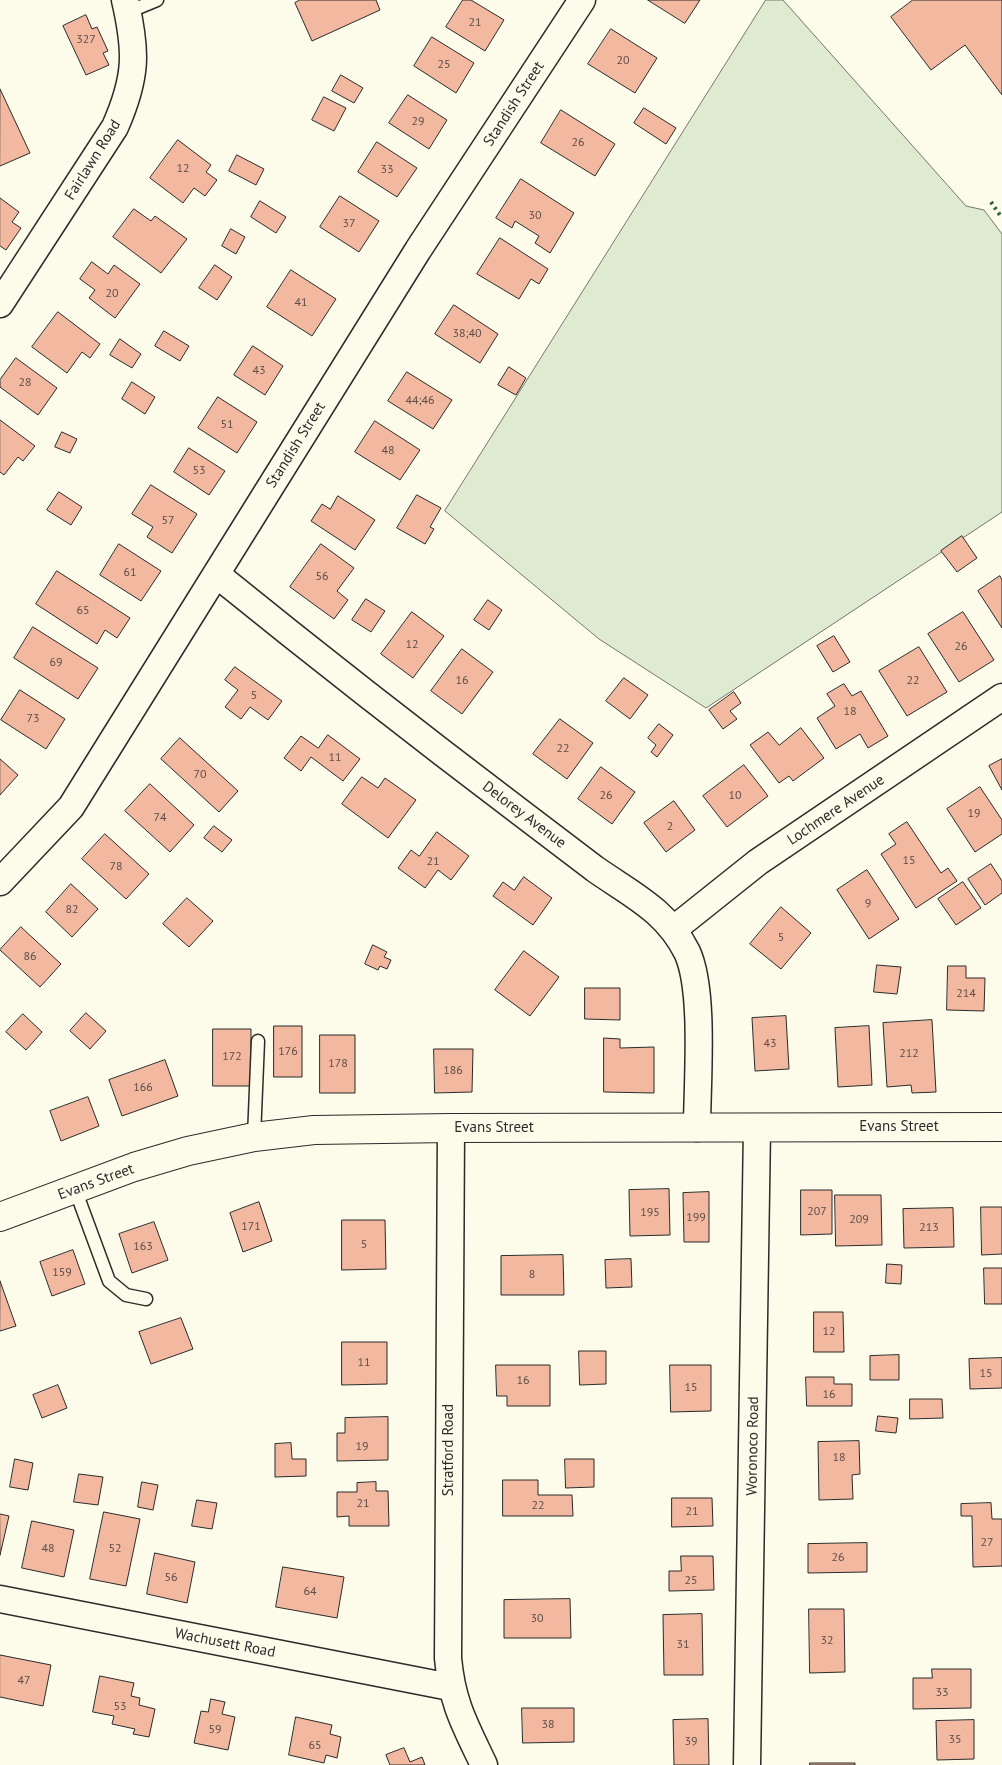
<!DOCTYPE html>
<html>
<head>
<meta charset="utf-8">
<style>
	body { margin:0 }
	canvas { display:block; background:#fdfbea }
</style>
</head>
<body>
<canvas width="1002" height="1765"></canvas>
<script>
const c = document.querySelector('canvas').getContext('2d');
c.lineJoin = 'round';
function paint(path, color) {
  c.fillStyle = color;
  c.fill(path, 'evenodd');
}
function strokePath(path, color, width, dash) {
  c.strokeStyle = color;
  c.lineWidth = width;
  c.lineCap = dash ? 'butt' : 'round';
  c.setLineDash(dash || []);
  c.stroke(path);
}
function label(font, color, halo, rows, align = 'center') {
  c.font = font + ' "PT Sans",sans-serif';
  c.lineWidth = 4;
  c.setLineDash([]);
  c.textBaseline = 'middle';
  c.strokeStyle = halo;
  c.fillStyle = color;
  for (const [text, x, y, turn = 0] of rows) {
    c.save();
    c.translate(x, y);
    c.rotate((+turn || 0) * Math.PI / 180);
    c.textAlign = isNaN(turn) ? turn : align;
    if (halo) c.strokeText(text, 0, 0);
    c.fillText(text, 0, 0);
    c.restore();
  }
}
const green = new Path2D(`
	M766 0H783L966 206 984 210 1002 234V512L706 708 599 639 445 511Z`);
const building = new Path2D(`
	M300 0H376L380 10 312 41 295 3Z
	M463 0H471L504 20 485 51 446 27Z
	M648 0H700L685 23Z
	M913 0H1002V95L965 45 931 70 891 17Z
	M86 15 92 29 97 27 108 51 103 53 109 65 86 75 63 26Z
	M611 29 657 58 635 93 588 64Z
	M432 37 474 63 456 93 414 66Z
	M341 75 363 88 354 103 332 91Z
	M0 89 30 153 0 166Z
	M408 95 447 120 429 149 389 123Z
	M324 97 346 108 334 131 312 120Z
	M644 108 676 128 666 144 634 123Z
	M561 110 615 144 595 176 541 143Z
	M178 140 211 165 206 172 217 180 205 196 194 188 183 203 150 178Z
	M377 142 417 168 397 197 358 172Z
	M237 155 264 169 256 185 229 171Z
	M521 179 574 213 550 253 535 243 539 236 515 221 512 228 496 218Z
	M340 196 379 221 359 252 320 227Z
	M0 198 19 212 12 222 21 228 6 250 0 246Z
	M260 201 286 217 276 233 251 217Z
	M134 209 151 221 155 216 187 239 161 273 113 237Z
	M231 229 245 237 236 254 222 246Z
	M500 238 548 269 539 284 531 279 519 299 477 274Z
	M92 262 108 274 114 265 140 284 115 318 89 298 95 290 80 279Z
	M215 265 232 277 217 300 199 288Z
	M291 270 336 299 312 336 267 307Z
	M454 305 498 334 480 363 435 334Z
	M58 312 100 344 90 358 82 352 67 373 32 347Z
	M164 331 189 346 180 361 155 346Z
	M120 339 141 354 132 368 110 355Z
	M253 346 283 366 265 395 234 375Z
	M16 358 57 388 38 415 0 387V380Z
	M509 367 526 378 516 395 498 385Z
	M407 372 452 400 433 429 388 401Z
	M132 382 155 397 145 414 122 399Z
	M218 397 257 422 237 453 198 428Z
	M0 420 35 446 23 461 18 457 4 475 0 472Z
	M375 421 420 450 400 480 355 452Z
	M62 432 77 439 70 453 55 447Z
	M189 448 225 471 209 495 174 472Z
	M151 485 197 514 172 553 147 537 153 527 132 514Z
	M59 492 82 507 71 525 47 510Z
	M417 495 441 508 430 527 434 529 425 544 397 528Z
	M338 496 375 520 355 550 311 521 322 504 330 509Z
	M962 536 977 558 957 572 941 551Z
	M119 544 161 571 141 601 100 575Z
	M321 544 354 568 337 591 348 600 334 619 290 587Z
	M57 571 130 618 117 638 105 630 97 644 36 604Z
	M1000 576 1002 580V628L978 591Z
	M366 599 385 611 371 632 352 620Z
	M488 600 502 610 489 630 474 620Z
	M412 612 444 636 413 678 381 654Z
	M963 612 994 660 959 682 928 634Z
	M33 627 98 668 78 699 14 658Z
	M834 636 850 662 833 672 817 646Z
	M919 647 947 692 907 716 879 671Z
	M462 649 493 672 462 714 431 691Z
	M235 667 282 701 268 720 250 707 241 719 225 707 238 690 225 680Z
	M624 678 648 695 630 719 606 701Z
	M844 684 852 696 861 691 888 736 868 748 860 734 836 749 817 718 835 706 827 694Z
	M20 690 65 719 46 749 1 720Z
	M734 692 741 703 730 711 737 719 723 729 709 710Z
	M560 719 593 743 567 779 533 754Z
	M659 724 673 735 657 757 651 752 656 745 648 738Z
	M801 728 824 758 793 781 789 776 779 783 750 745 768 732 779 745Z
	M328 735 360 759 343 781 311 757 301 771 284 758 301 736 318 748Z
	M180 738 238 791 219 812 161 759Z
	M0 759 18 775 0 795Z
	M1002 759V790L989 766Z
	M744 765 768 796 727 827 703 796Z
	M601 767 635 792 612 824 578 799Z
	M362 777 378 788 385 778 416 800 388 838 342 804Z
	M150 784 194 825 170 852 125 811Z
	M980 787 1002 820V834L975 852 947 809Z
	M674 801 695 830 666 852 644 823Z
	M907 822 941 873 948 868 957 881 916 908 881 854 896 844 889 834Z
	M214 826 232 840 222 852 204 838Z
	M437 832 469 856 451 880 438 870 425 888 398 868 411 850 419 856Z
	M105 834 149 874 126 899 82 859Z
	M991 864 1002 881V893L985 905 968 879Z
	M867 870 899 919 869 939 837 890Z
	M524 877 552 898 533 925 493 896 503 882 514 890Z
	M963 882 981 908 956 925 938 899Z
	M71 884 98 909 72 937 46 912Z
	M187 898 213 921 189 947 163 924Z
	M781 907 811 933 781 969 750 944Z
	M21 927 61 964 40 987 0 950Z
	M373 945 387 952 384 957 391 960 387 969 380 966 378 970 365 964Z
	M524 951 559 977 530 1016 495 990Z
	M877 965 901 967 897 994 874 992Z
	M948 966H966V978H985L984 1011 947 1010Z
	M585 988H620V1020L585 1019Z
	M86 1013 106 1031 90 1049 70 1031Z
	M23 1014 42 1032 26 1050 6 1032Z
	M786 1016 789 1069 755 1071 752 1018Z
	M932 1020 936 1092 912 1093 911 1085 887 1087 883 1023Z
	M274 1026H302V1077H274Z
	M869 1026 872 1085 838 1087 835 1028Z
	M213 1029H251V1086H213Z
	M320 1035H355V1093H320Z
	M604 1038 620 1039V1048L654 1047V1093L604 1092Z
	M434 1049H473L472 1092 435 1093Z
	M165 1060 178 1096 122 1116 109 1080Z
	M88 1097 99 1126 61 1141 50 1111Z
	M669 1189 670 1235 630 1236 629 1190Z
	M801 1190H832V1234L801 1235Z
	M709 1192V1242H684L683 1193Z
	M835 1195H881L882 1245 836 1246Z
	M259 1202 272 1241 243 1252 230 1213Z
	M981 1207H1002V1254L982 1255Z
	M953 1208 954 1247 904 1248 903 1209Z
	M342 1220H385L386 1269 342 1270Z
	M154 1222 168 1260 132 1273 119 1234Z
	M73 1250 85 1284 52 1296 40 1262Z
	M563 1255 564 1295H501V1256Z
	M631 1259 632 1287 606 1288 605 1260Z
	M887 1264 902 1265 901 1284 886 1283Z
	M984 1268H1002V1304H985Z
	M0 1281 16 1326 0 1331Z
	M814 1312H843L844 1352H814Z
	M181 1318 193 1349 151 1364 139 1332Z
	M342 1342H387V1384L342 1385Z
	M579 1351H606V1384L580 1385Z
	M899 1355V1380H870V1356Z
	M1002 1358V1388L970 1389 969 1359Z
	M496 1365H550V1406H507V1396H497Z
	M670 1365H711V1411L671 1412Z
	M806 1377H834V1384H852V1406H807Z
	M58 1385 67 1408 42 1418 33 1395Z
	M910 1399H942L943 1418 910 1419Z
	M878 1416 898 1418 896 1433 876 1431Z
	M388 1417V1460L337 1461V1433H345V1418Z
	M859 1441 860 1474 852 1475 853 1499 819 1500 818 1442Z
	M291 1443 292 1459H306V1476L275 1477V1444Z
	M15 1459 33 1463 28 1490 10 1487Z
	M565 1459H594V1487L566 1488Z
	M79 1474 103 1477 98 1505 74 1502Z
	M503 1480H538V1495H572L573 1516H503Z
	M142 1482 158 1485 153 1510 138 1507Z
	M376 1482V1491H388L389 1526H349V1516L337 1517V1492H357V1483Z
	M672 1498H712L713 1526 672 1527Z
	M197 1500 217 1503 212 1529 192 1526Z
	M991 1503 992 1519H1002V1566L973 1567 972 1516H961V1504Z
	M104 1512 140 1519 126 1586 90 1579Z
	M0 1514 9 1516 0 1555Z
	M32 1521 74 1530 64 1577 22 1568Z
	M867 1543V1572L808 1573V1544Z
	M155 1553 195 1562 187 1603 147 1594Z
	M681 1556H713L714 1590 669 1591V1571H681Z
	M283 1567 344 1577 337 1618 276 1607Z
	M570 1599 571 1638H504V1600Z
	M809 1609H844L845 1672 810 1673Z
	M702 1614 703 1675H664L663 1615Z
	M0 1655 51 1665 43 1706 0 1697Z
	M932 1669H971V1708L913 1709V1678H932Z
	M100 1676 134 1683 131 1696 140 1698 139 1705 155 1709 149 1737 133 1734 135 1729 112 1724 114 1716 93 1712Z
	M211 1699 225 1702 222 1714 235 1717 228 1750 194 1743 201 1711 208 1712Z
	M522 1708H574V1742L523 1743Z
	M296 1717 332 1725 330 1734 341 1737 337 1758 326 1755 324 1763 289 1755Z
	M708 1719 709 1765H674L673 1720Z
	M974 1720V1759L937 1760 936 1721Z
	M404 1748 410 1762 422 1757 425 1765H390L386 1755Z
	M810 1763H855V1765H810Z`);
const lane = new Path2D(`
	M128 12 157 0
	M254 1137 258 1041
	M75 1189 109 1281 126 1295 146 1299`);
const street = new Path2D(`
	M0 304 115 127C137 77 137 52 125 0
	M216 574C316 655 417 734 520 812 545 831 570 850 595 869 632 895 666 910 687 952 705 990 697 1084 697 1128
	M0 882 71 807 418 250 582 0
	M674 929 758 862 1002 697
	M451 1128 448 1658C452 1703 465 1725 484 1765
	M0 1599 450 1687
	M747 1765 757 1128`);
const secondary = new Path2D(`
	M0 1217 134 1167 188 1151 254 1137 314 1130 451 1128 1002 1127`);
const hedge = new Path2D(`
	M991 202 1002 218`);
const numberNames = [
	["21",475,23],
	["327",86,40],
	["20",623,61],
	["25",444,65],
	["29",418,122],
	["26",578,143],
	["12",183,169],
	["33",387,170],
	["30",535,216],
	["37",349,224],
	["20",112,294],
	["41",301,303],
	["38;40",467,334],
	["43",259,371],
	["28",25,383],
	["44;46",420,401],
	["51",227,425],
	["48",388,451],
	["53",199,471],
	["57",168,521],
	["61",130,573],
	["56",322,577],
	["65",83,611],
	["12",412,645],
	["26",961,647],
	["69",56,663],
	["16",462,681],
	["22",913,681],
	["5",254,696],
	["18",850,712],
	["73",33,719],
	["22",563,749],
	["11",335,758],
	["70",200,775],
	["26",606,796],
	["10",735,796],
	["19",974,814],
	["74",160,818],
	["2",670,827],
	["15",909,861],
	["21",433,862],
	["78",116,867],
	["9",868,904],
	["82",72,910],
	["5",781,938],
	["86",30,957],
	["214",966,994],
	["43",770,1044],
	["176",288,1052],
	["212",909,1054],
	["172",232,1057],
	["178",338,1064],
	["186",453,1071],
	["166",143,1088],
	["207",817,1212],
	["195",650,1213],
	["199",696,1218],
	["209",859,1220],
	["171",251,1227],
	["213",929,1228],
	["5",364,1245],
	["163",143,1247],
	["159",62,1273],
	["8",532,1275],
	["12",829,1332],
	["11",364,1363],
	["15",986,1374],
	["16",523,1381],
	["15",691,1388],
	["16",829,1395],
	["19",362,1447],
	["18",839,1458],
	["21",363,1504],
	["22",538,1506],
	["21",692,1512],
	["27",987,1543],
	["48",48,1549],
	["52",115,1549],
	["26",838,1558],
	["56",171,1578],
	["25",691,1581],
	["64",310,1592],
	["30",537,1619],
	["32",827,1641],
	["31",683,1645],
	["47",24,1681],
	["33",942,1693],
	["53",120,1707],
	["38",548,1725],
	["59",215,1730],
	["35",955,1740],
	["39",691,1742],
	["65",315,1746]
];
const streetNames = [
	["Standish Street",514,104,-57],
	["Fairlawn Road",93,160,-58],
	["Standish Street",296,445,-58],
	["Lochmere Avenue",836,810,-34],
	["Delorey Avenue",524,815,37],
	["Evans Street",899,1127],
	["Evans Street",494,1128],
	["Evans Street",96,1182,-20],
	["Woronoco Road",753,1446,-89],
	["Stratford Road",449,1450,-90],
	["Wachusett Road",225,1643,11]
];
paint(green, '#deebd1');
strokePath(green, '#74746e', 1);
paint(building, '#f2b8a0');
strokePath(building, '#2b2b2b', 1);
strokePath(lane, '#2b2b2b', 15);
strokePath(street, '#2b2b2b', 29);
strokePath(secondary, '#2b2b2b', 30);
strokePath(lane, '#fdfbea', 12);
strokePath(street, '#fdfbea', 26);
strokePath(secondary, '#fdfbea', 28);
strokePath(hedge, '#34623c', 4, [2.5, 4]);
label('12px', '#5d4e48', null, numberNames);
label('15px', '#2b2b2b', '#fdfbea', streetNames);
</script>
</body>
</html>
